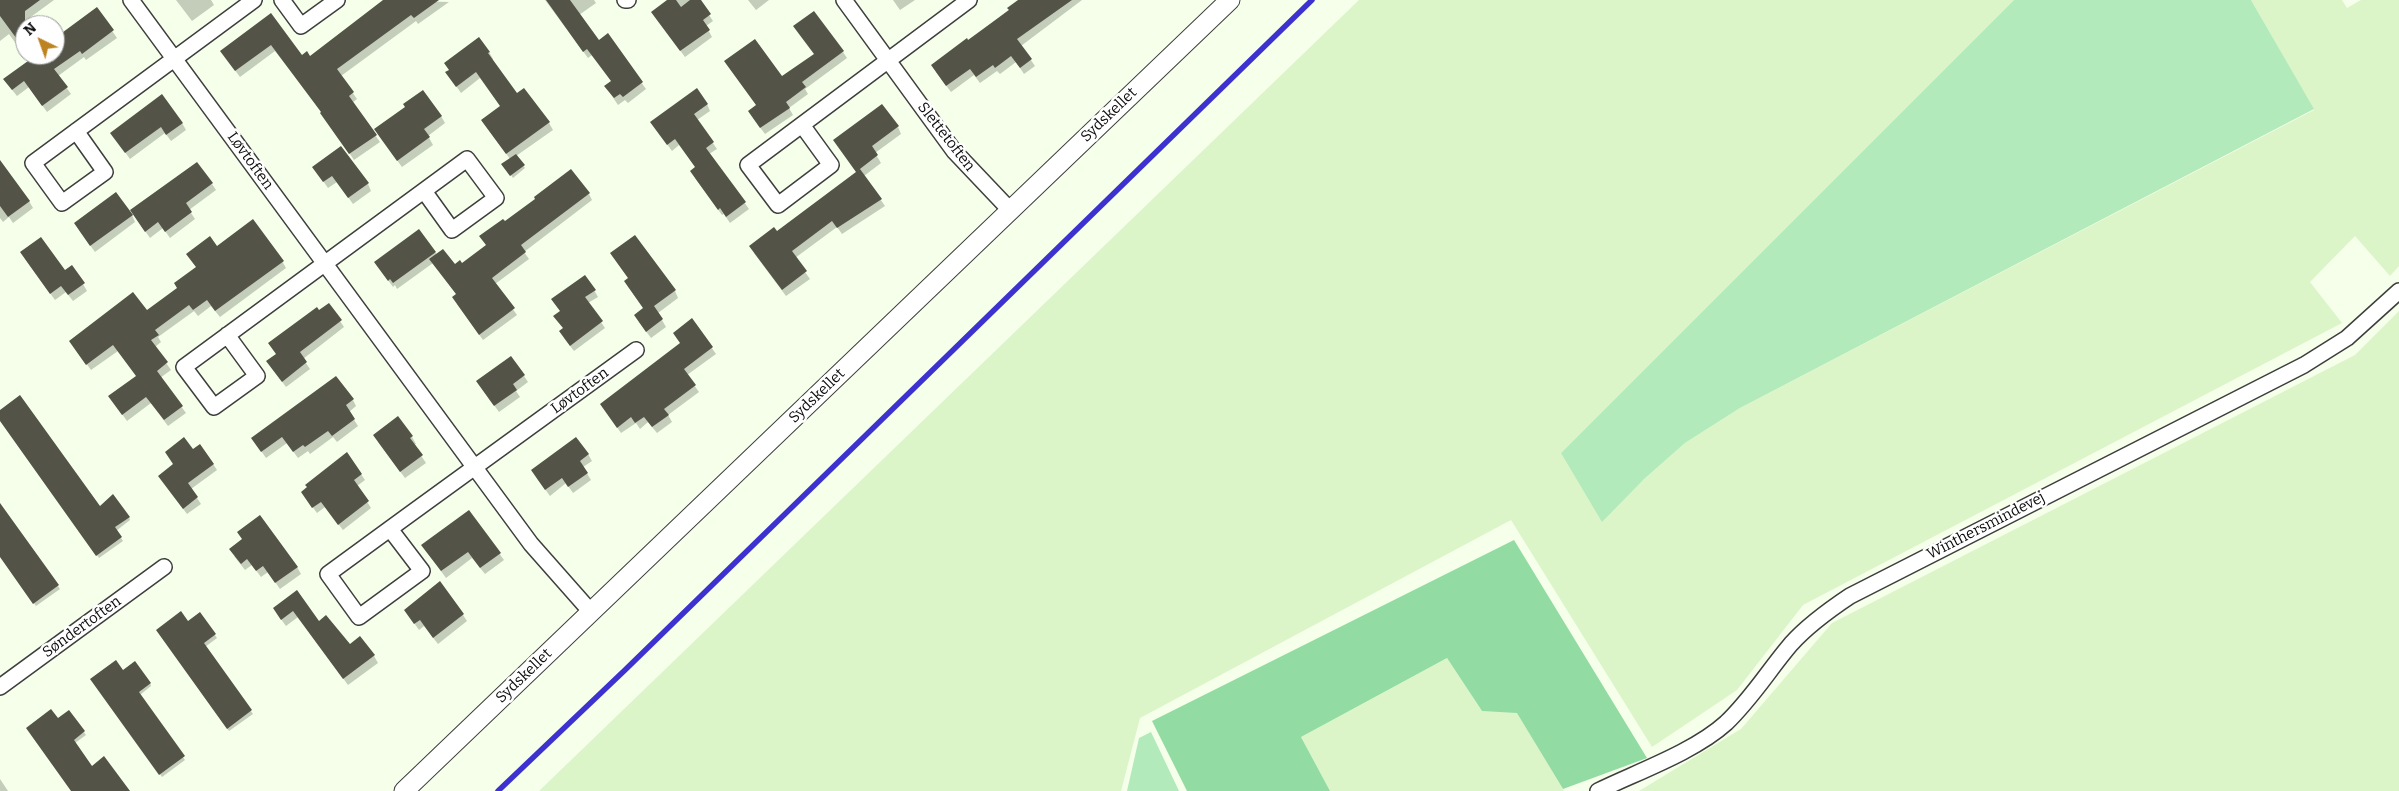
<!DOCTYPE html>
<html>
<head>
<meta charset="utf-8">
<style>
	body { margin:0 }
	#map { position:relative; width:2399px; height:791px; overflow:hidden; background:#f5ffe9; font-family:Bitter,serif }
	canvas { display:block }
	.north { position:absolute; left:15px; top:15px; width:50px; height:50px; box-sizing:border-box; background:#fff; border:1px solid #9d9d9d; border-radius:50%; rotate:318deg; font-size:14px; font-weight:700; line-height:20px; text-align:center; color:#0b0b0b }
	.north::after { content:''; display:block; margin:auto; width:18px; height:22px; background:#be8321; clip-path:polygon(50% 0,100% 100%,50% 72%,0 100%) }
</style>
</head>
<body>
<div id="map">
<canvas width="2399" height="791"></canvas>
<div class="north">N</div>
</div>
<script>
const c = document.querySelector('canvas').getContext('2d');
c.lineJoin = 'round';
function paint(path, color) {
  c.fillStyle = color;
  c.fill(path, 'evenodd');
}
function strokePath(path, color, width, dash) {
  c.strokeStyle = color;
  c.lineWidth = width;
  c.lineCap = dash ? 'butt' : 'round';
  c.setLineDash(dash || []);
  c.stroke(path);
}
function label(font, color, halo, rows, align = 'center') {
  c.font = font + ' Bitter,serif';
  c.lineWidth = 5;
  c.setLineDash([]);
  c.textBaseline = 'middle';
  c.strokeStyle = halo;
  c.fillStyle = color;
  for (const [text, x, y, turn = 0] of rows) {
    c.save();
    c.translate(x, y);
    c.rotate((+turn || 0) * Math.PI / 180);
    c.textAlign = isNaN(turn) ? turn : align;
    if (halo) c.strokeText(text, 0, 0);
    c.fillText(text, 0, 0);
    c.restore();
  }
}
const farmland = new Path2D(`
	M1359 0H2014L1561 453 1643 480 1685 443 1740 408 2314 110 2251 0H2342L2347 8 2361 0H2399V266L2390 276 2355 236 2310 282 2342 323 1803 605 1737 690 1652 747 1511 520 1140 718 1121 791H539Z
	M2399 311V791H1639L1741 729 1832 623 2355 355Z
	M1447 658 1482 711 1517 712 1564 791H1330L1301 737Z`);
const green = new Path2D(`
	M2014 0H2251L2314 109 1740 408 1685 443 1643 480 1602 522 1561 453Z
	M1151 732 1179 791H1127L1139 738Z`);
const forest = new Path2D(`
	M1514 540 1647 758 1563 789 1517 713 1482 711 1447 658 1301 737 1330 791H1187L1152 721Z`);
const shadow = new Path2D(`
	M0 0H54L28 19 32 25H25V55H55V29L61 35 97 9 117 38 86 60 84 57 58 76 71 94 47 112 29 87 17 96 9 86 29 62 9 34 0 41Z
	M176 0H211L214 5 192 21Z
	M385 0 449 2 418 24 416 21 341 76 357 99 352 103 380 142 354 160 322 112 275 51 240 77 225 57 266 18 302 57 310 58Z
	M545 0H594L596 3 579 15 598 42 607 35 646 89 628 103 625 100 618 105 610 93 612 82 592 55 588 58Z
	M669 0H699L713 21 706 26 712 37 685 57 656 18Z
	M748 0H769L756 10Z
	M893 0H915L900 10Z
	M1021 0H1082L1021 46 1035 66 1024 74 1016 62 1000 74 997 71 980 83 974 75 951 92 936 72 968 42Z
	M489 52 493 59 492 60 517 95 549 123 553 130 516 156 525 168 513 178 505 167 510 159 482 121 501 107 480 78 461 93 447 73Z
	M843 52 847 58 805 89 808 94 789 108 793 115 765 134 753 118 757 106 782 78Z
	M707 104 710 111 697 120 717 149 709 154 749 209 730 223 724 214 722 215 695 178 696 168 679 145 672 151 656 129Z
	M441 116 445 123 428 136 433 145 402 167 379 136Z
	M182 123 186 130 171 141 165 133 130 159 111 133Z
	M898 127 901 134 875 153 881 163 864 176 885 206 842 234 837 227 795 258 810 279 786 296 754 253 777 233 857 173 839 147Z
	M314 168 368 184 371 191 353 204 337 182 328 188Z
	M0 176 29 201 33 208 13 223 9 217 3 222 0 218Z
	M212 184 216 190 189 210 195 219 170 238 163 228 150 238 136 218Z
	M589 194 592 200 524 252 529 259 495 284 517 315 483 340 457 304V295L433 263 397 289 395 285 393 287 380 269 434 252 454 266 462 265 487 246 504 223Z
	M132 215 135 222 95 252 79 230Z
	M217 248 282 261 286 268 220 317 211 306 198 316 194 311 158 337 161 342 155 347 171 370 160 378 186 413 168 426 151 403 127 421 114 403 137 376 118 351 91 370 75 348 146 312 178 288 197 268 191 260Z
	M611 254 675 291 678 298 658 313 666 327 651 338 639 322 644 309 629 288 625 282 629 279Z
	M25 259 65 271 83 284 87 291 73 301 66 292 55 300Z
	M594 290 598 297 588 303 605 328 574 351 564 338V329L559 322 561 312Z
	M319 311 340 321 344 327 303 359 310 369 286 387 272 368 277 355Z
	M692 320 716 354 687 375 699 392 668 415 672 422 657 433 648 422 640 429 636 423 621 433 601 404 681 344Z
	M524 376 528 382 516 391 520 397 499 412 481 387Z
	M353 400 356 406 349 412 358 426 337 442 333 437 310 454 308 451 298 458 287 443 266 458 257 445Z
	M0 411 99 508 129 517 130 520 116 531 123 541 99 558 0 420Z
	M398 418 412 437 416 444 414 445 426 463 405 478 378 442Z
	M193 451 213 464 217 470 191 489 201 504 187 514 163 482Z
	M347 454 365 480 357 486 371 508 343 530 325 507 317 513 306 498Z
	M588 454 592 461 583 467 591 480 573 493 566 483 550 496 536 477Z
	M3 509 60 589 36 606 0 556V511Z
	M469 512 504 560 485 574 472 558 446 578 427 552Z
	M234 556 297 567 301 574 280 589 268 572 261 577 252 565 245 570Z
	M296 592 318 622 350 646 374 656 378 663 348 685 298 617 286 626 278 615Z
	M200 614 217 638 205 647 253 714 229 731 159 633 188 623Z
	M463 615 467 621 438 644 424 626 419 630 410 617Z
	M123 672 150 683 151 686 140 695 185 760 162 777 94 682Z
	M69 711 86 735 75 743 92 767 128 791H72L58 720Z
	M0 779 8 791H0Z`);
const stream = new Path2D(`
	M498 791 625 670 1312 0`);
const building = new Path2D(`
	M0 0H40L25 11V50L0 16Z
	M383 0H439L414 18 411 15 337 69 354 92 349 96 377 135 349 154 320 113 321 112 271 45 235 71 220 51 271 13 302 55 307 51 310 56Z
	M546 0H570L599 40 608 33 643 82 623 97 620 94 614 98 604 86 611 81 587 49 583 52Z
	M667 0H676L681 7 690 0H701L711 14 703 20 710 30 680 51 651 12Z
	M1018 0H1072L1017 39 1032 59 1020 68 1011 56 995 68 993 65 976 77 970 69 946 86 931 65 967 38 968 40 1009 10 1007 8Z
	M97 7 114 30 82 54 80 51 54 69 68 87 42 106 24 81 12 90 3 79 28 61 24 55H55V38Z
	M814 11 844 51 802 82 806 87 786 102 790 108 760 128 748 111 756 105 724 61 755 39 782 76 814 54 793 26Z
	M479 37 490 52 488 53 517 93 524 88 550 122 506 154 481 120 500 106 476 72 456 87 445 72 449 70 444 63Z
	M697 88 708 104 694 114 714 142 706 148 746 202 726 217 720 208 718 210 690 171 695 167 675 139 667 145 650 122Z
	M423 90 442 116 424 129 430 137 397 161 374 129 405 107 403 104Z
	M162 94 183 123 166 135 161 127 125 153 110 133Z
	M882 104 899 126 872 146 878 155 856 172 833 140Z
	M341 146 369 183 348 198 332 176 323 182 312 167Z
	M516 154 525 165 510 176 501 164Z
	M0 160 30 201 8 217 0 206Z
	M197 162 213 183 186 203 192 212 165 232 158 222 145 232 130 210Z
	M571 169 590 193 521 245 526 252 492 278 515 308 479 335 452 297 456 294 429 259 443 249 455 264 460 260 462 263 486 245 479 236 503 219 505 221 535 199 534 197Z
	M860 169 882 199 837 228 832 221 792 251 807 271 782 290 749 246 774 227 777 231Z
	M116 192 133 215 90 246 74 223Z
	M253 219 284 261 215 311 207 300 193 310 189 305 155 330 159 335 151 340 168 362 157 371 183 406 164 420 146 397 122 415 108 396 136 376 113 345 86 365 69 341 133 292 147 310 177 288 174 283 196 267 186 254 210 236 217 246Z
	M419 229 436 252 393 283 390 279 388 281 374 262Z
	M635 235 676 290 654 306 663 319 646 332 634 315 643 308 624 281 628 278 610 253Z
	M41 237 65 270 72 265 85 283 68 295 61 286 50 294 20 252Z
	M585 275 596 290 585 297 603 321 570 346 559 331 563 328 553 316 560 311 551 299Z
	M329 303 342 320 300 352 307 362 282 382 266 361 276 354 268 343 317 307 319 310Z
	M692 318 713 347 684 369 696 385 664 409 669 415 652 427 644 417 635 423 631 417 617 428 600 404 680 343 673 333Z
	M511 356 525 375 513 384 517 390 494 406 476 381Z
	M336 376 354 399 346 405 355 419 332 436 328 431 305 447 303 445 293 452 282 437 261 452 251 438Z
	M20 395 100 506 113 494 130 517 115 527 122 537 96 556 0 421V410Z
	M398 416 413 436 410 438 423 455 400 472 373 435Z
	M184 437 193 449 200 444 214 464 188 483 198 497 183 509 158 476 173 464 165 452Z
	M576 437 589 454 580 461 588 473 568 487 562 478 545 490 531 470Z
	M347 452 362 474 354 480 369 501 338 525 321 502 312 508 301 492 307 487 305 485Z
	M0 503 59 585 33 604 0 557Z
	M469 510 501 553 480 568 468 552 441 571 421 545Z
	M260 515 298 567 275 583 263 566 256 571 247 559 241 564 229 549 242 539 237 532Z
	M440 581 464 614 433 638 420 620 414 624 404 610Z
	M297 590 319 621 326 615 350 644 360 636 375 655 343 679 293 611 281 620 273 608Z
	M181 611 188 621 200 612 216 634 204 643 252 710 227 729 156 630Z
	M116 660 123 670 135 661 151 683 139 692 185 756 159 775 90 679Z
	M51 709 58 718 69 710 85 731 74 740 92 766 104 756 130 791H71L26 728Z`);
const minor = new Path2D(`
	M131 0 531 544 591 612
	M282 0 301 26 337 0
	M625 0H628
	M844 0 954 151 1010 210
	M802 125 831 165 778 205 748 165 969 0
	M76 131 105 172 62 203 33 163 254 0
	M227 335 257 376 214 407 184 367 467 159 496 198 452 230 424 191
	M390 529 422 571 359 617 328 574 406 517 636 350
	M0 687 164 567
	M1598 791C1637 772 1694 752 1726 723 1753 697 1768 671 1791 644 1808 625 1829 610 1850 596L2304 365 2347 338 2399 291`);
const tertiary = new Path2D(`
	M404 791 1230 0`);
const streetNames = [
	["Sydskellet",1109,115,-44],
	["Slettetoften",946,137,52],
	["Løvtoften",250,161,54],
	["Løvtoften",580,391,-36],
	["Sydskellet",817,396,-44],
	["Winthersmindevej",1986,526,-27],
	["Søndertoften",82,627,-36],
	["Sydskellet",524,676,-44]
];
paint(farmland, '#dbf5c9');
paint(green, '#b3eabb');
paint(forest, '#92dba2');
paint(shadow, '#0003');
strokePath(stream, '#3d32d0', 5.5);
paint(building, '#535447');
strokePath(minor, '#3e3e3e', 18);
strokePath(tertiary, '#3e3e3e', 21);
strokePath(minor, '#fff', 15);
strokePath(tertiary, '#fff', 19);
label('15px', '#0b0b0b', '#fff', streetNames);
</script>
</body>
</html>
